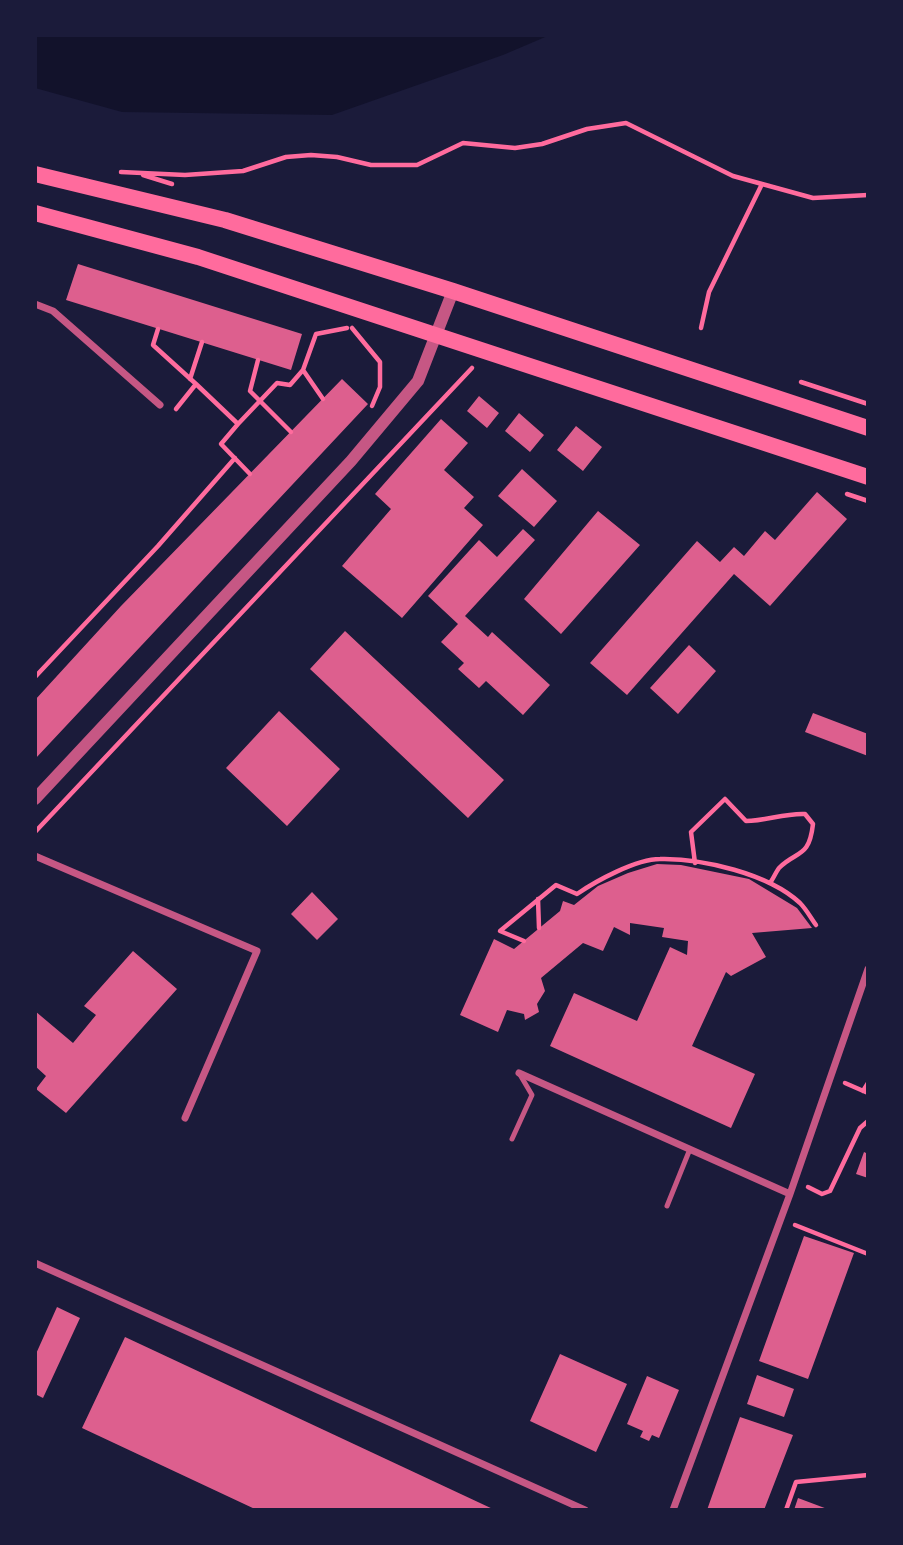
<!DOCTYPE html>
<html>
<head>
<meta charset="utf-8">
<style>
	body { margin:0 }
	#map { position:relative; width:903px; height:1545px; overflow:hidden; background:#1b1b3a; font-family:"Libre Baskerville",serif }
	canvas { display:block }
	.frame { position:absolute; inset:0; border:37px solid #1b1b3a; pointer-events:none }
</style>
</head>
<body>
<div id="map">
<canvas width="903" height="1545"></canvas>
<div class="frame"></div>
</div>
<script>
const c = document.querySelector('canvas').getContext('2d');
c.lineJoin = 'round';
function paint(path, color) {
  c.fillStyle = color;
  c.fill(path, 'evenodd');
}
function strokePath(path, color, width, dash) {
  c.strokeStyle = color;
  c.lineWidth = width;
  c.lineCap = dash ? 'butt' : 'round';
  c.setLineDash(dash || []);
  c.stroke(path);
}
const water = new Path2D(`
	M35 35H550L503 55 332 115 122 112 35 88Z`);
const building = new Path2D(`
	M78 264 302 334 291 370 66 300Z
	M342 379 368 404 35 759V700L121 606Z
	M479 396 499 413 487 428 467 411Z
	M519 413 544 435 530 452 505 431Z
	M441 419 468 443 444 470 474 497 464 508 483 525 402 618 342 566 391 509 375 494Z
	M576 426 602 447 583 471 557 450Z
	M522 469 557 501 534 527 498 496Z
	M817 492 847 519 770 606 734 574 627 695 590 663 697 541 720 562 734 547 744 556 765 531 775 540Z
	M598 511 640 545 561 634 524 599Z
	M523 529 535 540 465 616 488 637 492 632 550 685 523 715 486 681 479 688 458 669 464 663 441 642 458 624 428 596 479 540 497 557Z
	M345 631 504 780 468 818 310 669Z
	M689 645 716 671 678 714 650 688Z
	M279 711 340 769 287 826 226 768Z
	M813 713 868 734V756L805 732Z
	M657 864 681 865 749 879 797 908 812 928 752 933 766 957 731 976 726 972 692 1046 755 1074 731 1128 550 1046 574 993 637 1021 670 947 687 955 688 941 662 937 664 928 630 923V935L614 927 603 951 583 943 541 978 545 991 537 1004 539 1012 525 1020 524 1014 507 1010 498 1032 460 1015 494 939 514 949 560 911 563 901 574 905 598 886 628 873Z
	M312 892 338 919 317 940 291 914Z
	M133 951 177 989 66 1113 36 1089 46 1076 35 1066V1011L73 1043 96 1015 84 1006Z
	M864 1152 868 1154V1178L856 1174Z
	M804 1236 854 1253 808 1379 759 1361Z
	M57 1307 80 1318 43 1398 35 1394V1356Z
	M125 1337 495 1510H257L82 1428Z
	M560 1354 627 1384 596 1452 530 1421Z
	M757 1375 794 1389 784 1417 747 1404Z
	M647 1376 679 1390 659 1438 652 1435 649 1441 640 1437 643 1431 627 1424Z
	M740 1417 793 1435 764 1510H707Z
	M798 1498 830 1510H794Z`);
const path = new Path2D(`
	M121 172 185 175 243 171 286 157 311 155 337 157 371 165H417L463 143 515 148 542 144 587 129 626 123 733 176 813 198 868 195
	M143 175 172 184
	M352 328 380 362V387L372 406
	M701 328 709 292 762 184
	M158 329 153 345 196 384
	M258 360 250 391 291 432
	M303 370 323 399
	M190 379 202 342
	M801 382 868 404
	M176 409 196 384 238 424 277 383 290 385 303 370 316 334 347 328
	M238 424 221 444 250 474
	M847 494 868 501
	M35 677 158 546 235 458
	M35 832 472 368
	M695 863 691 832 725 799 746 821C766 821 784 813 805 814L813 824C809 859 797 850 779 868 776 872 773 879 770 883
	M538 899 539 928
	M524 941 500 931 556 885 577 894C596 881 636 859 660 859 702 858 769 874 800 903 806 909 811 918 816 925
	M845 1083 868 1093
	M863 1091 868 1083
	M808 1187 822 1194 830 1191 860 1128 868 1121
	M795 1225 868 1254
	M786 1510 796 1482 868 1475`);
const service = new Path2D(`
	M512 1139 532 1095 519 1073
	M667 1206 690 1149`);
const minor = new Path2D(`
	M35 304 53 311 160 405
	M35 856 257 951 185 1118
	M519 1073 790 1194
	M35 1263 585 1510
	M673 1510 790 1194 868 969`);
const tertiary = new Path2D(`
	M35 799 351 461 418 381 453 291`);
const primary = new Path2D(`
	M35 174 225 220 453 291 868 428
	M35 213 198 257 868 477`);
paint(water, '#12122b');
paint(building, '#dd5f8e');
strokePath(path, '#ff6b9d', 4.5);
strokePath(service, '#c65784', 5);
strokePath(minor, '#c65784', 7);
strokePath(tertiary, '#c65784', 12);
strokePath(primary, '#ff6b9d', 16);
</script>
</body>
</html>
